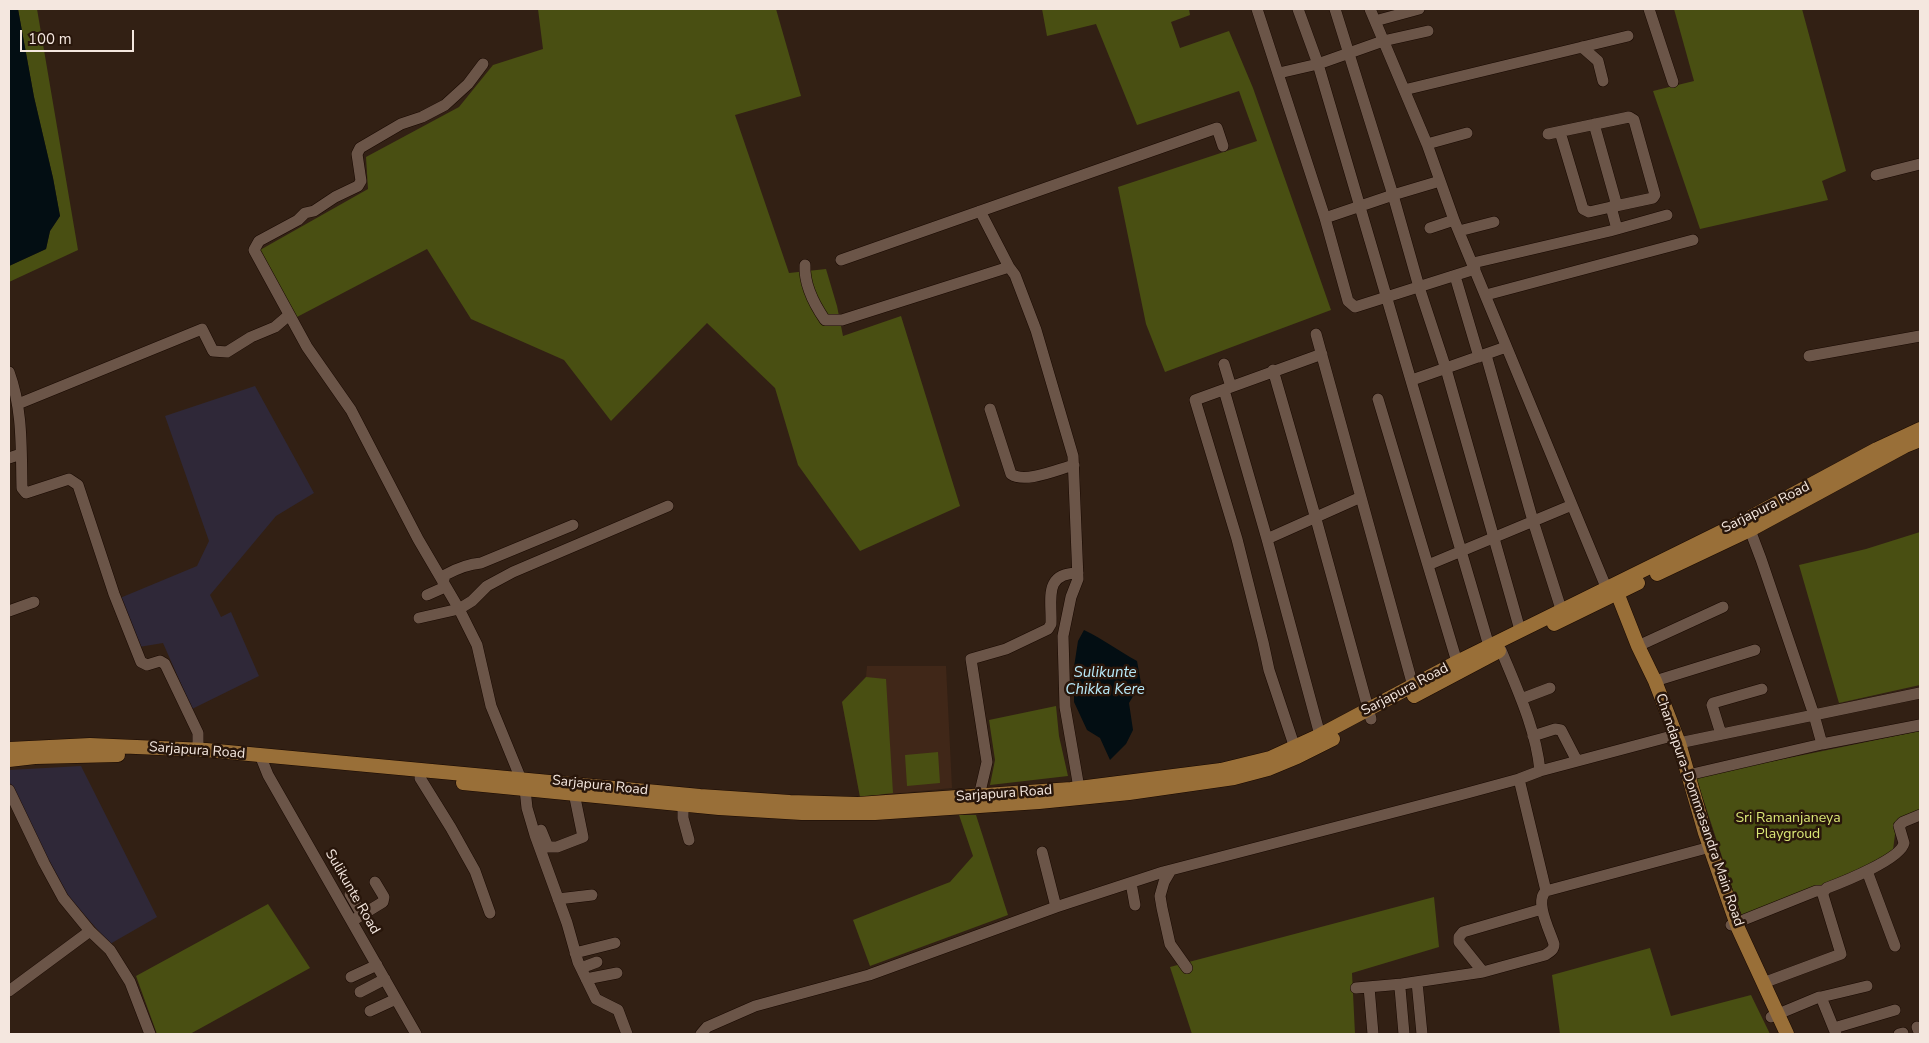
<!DOCTYPE html>
<html>
<head>
<meta charset="utf-8">
<style>
	body { margin:0 }
	#map { position:relative; width:1929px; height:1043px; overflow:hidden; background:#322014; font-family:"Nunito Sans",sans-serif }
	canvas { display:block }
	.frame { position:absolute; inset:0; border:10px solid #f4e7df; pointer-events:none }
	.scale { position:absolute; left:20px; top:30px; width:114px; height:22px; box-sizing:border-box; border:2px solid #f4e7df; border-top:0; padding-left:6px; font-size:15px; line-height:18px; white-space:nowrap; color:#f4e7df; -webkit-text-stroke:4px #28160b; paint-order:stroke }
</style>
</head>
<body>
<div id="map">
<canvas width="1929" height="1043"></canvas>
<div class="frame"></div>
<div class="scale">100 m</div>
</div>
<script>
const c = document.querySelector('canvas').getContext('2d');
c.lineJoin = 'round';
function paint(path, color) {
  c.fillStyle = color;
  c.fill(path, 'evenodd');
}
function strokePath(path, color, width, dash) {
  c.strokeStyle = color;
  c.lineWidth = width;
  c.lineCap = dash ? 'butt' : 'round';
  c.setLineDash(dash || []);
  c.stroke(path);
}
function label(font, color, halo, rows, align = 'center') {
  c.font = font + ' "Nunito Sans",sans-serif';
  c.lineWidth = 5;
  c.setLineDash([]);
  c.textBaseline = 'middle';
  c.strokeStyle = halo;
  c.fillStyle = color;
  for (const [text, x, y, turn = 0] of rows) {
    c.save();
    c.translate(x, y);
    c.rotate((+turn || 0) * Math.PI / 180);
    c.textAlign = isNaN(turn) ? turn : align;
    if (halo) c.strokeText(text, 0, 0);
    c.fillText(text, 0, 0);
    c.restore();
  }
}
const commercial = new Path2D(`
	M255 386 314 493 276 516 210 595 221 617 231 612 259 676 192 709 163 643 139 647 120 598 197 566 209 541 165 416Z
	M81 766 157 917 110 944 66 894 9 781V770Z`);
const built = new Path2D(`
	M867 666H946L952 788 860 797 842 702 866 677Z`);
const green = new Path2D(`
	M18 9H37L78 250 9 282V266L46 249 50 231 60 216 53 178 34 97Z
	M538 9H776L801 96 735 115 789 273 826 269 837 306 843 336 901 316 960 506 860 551 798 465 775 388 707 323 611 421 564 360 471 319 427 249 297 317 260 250 368 189 366 157 459 107 493 65 543 49Z
	M1042 9H1189L1190 15 1171 22 1180 48 1229 31 1253 88 1331 310 1165 372 1146 324 1118 187 1257 141 1239 91 1137 125 1096 24 1047 36Z
	M1674 9H1802L1846 171 1822 181 1828 200 1700 229 1653 91 1694 81Z
	M1920 532V685L1839 703 1799 565 1866 549Z
	M866 677 886 679 893 793 860 797 842 702Z
	M1056 706 1059 736 1068 776 990 785 995 760 989 720Z
	M1920 731V810L1897 819 1893 850 1853 875 1742 918 1696 777Z
	M938 752 940 783 907 786 905 755Z
	M959 815H976L1008 915 870 966 853 920 950 882 973 856Z
	M1434 897 1439 947 1352 973 1355 1034H1192L1170 967Z
	M268 904 310 968 190 1034H157L136 976Z
	M1650 948 1671 1016 1751 995 1770 1034H1560L1552 975Z`);
const water = new Path2D(`
	M9 9H18L34 97 53 178 60 216 50 231 46 249 9 266Z
	M1084 630C1103 639 1119 651 1137 661L1141 683 1129 703 1133 730 1126 744 1110 760 1100 738 1087 730 1074 702V667L1078 641Z`);
const minor = new Path2D(`
	M1257 9 1325 218 1348 301 1355 307 1475 269
	M1298 9 1318 64 1489 646
	M1335 9 1393 195 1419 287 1446 369 1520 630
	M1370 9 1427 144 1454 220 1606 587
	M1649 9 1673 82
	M1375 21 1419 9
	M1582 47 1598 61 1603 81
	M483 64 468 84 445 105 422 117 401 124 360 148 357 154 361 181 358 186 335 197 314 211 305 213 298 220 259 241 254 250 307 347 351 410 418 539 459 609 477 645 491 706 525 789 527 808 535 835 567 923 578 962 596 999 618 1010 627 1034
	M1279 73 1318 64 1383 41 1428 31
	M1404 90 1628 36
	M1594 124 1617 206
	M1560 132 1583 209 1589 212 1611 207 1617 229
	M1548 134 1629 117 1634 120 1655 195 1653 198 1611 207
	M1427 144 1467 133
	M1876 175 1920 164
	M980 211 1009 267 1015 275 1036 330 1073 456 1078 579 1071 597 1063 636 1065 707 1079 788
	M1325 218 1393 195 1440 181
	M1430 228 1454 220
	M1459 231 1494 222
	M841 260 1217 128 1223 146
	M1473 263 1610 231 1667 215
	M805 265C804 284 814 304 825 320H842L1009 267
	M1455 276 1479 357
	M1486 295 1693 240
	M1316 334 1413 686
	M1486 355 1533 521 1561 609
	M1809 356 1920 336
	M1224 364 1231 387
	M1273 370 1316 519 1371 719
	M9 372C23 410 21 448 22 488L26 493 69 479 78 485 114 594 141 662 147 665 160 661 165 664 198 733V750
	M1412 380 1506 347
	M1224 390 1267 539 1320 735
	M1378 399 1457 662
	M18 404 202 329 213 351 227 352 251 337 275 327 289 315
	M990 409 1011 474C1025 484 1058 469 1074 465
	M9 458 21 454
	M1750 530 1761 559 1814 715 1822 744
	M1267 539 1361 497
	M1428 565 1572 505
	M443 583 445 575C456 569 468 564 481 563L573 525
	M427 595 445 587
	M9 611 34 602
	M419 618 459 609 472 601 487 586 513 572 668 506
	M1638 646 1723 607
	M1501 650C1517 689 1536 729 1540 771
	M1655 681 1755 650
	M1521 699 1550 688
	M1721 734 1712 705 1713 703 1762 689
	M1533 736 1555 729 1561 730 1577 761
	M1679 743 1920 693
	M1297 754 1269 670 1263 642 1237 539 1195 400 1322 354
	M260 755 268 775 416 1034
	M1688 775 1822 744 1920 725
	M420 778 451 828 475 871 490 913
	M1519 779 1546 891
	M9 790 44 863 63 898 90 931 110 950 130 982 150 1034
	M979 802V796L987 762 971 659 1006 649 1048 629 1051 624C1052 599 1043 573 1078 573
	M683 804V818L689 840
	M541 830 548 847H557L583 837 574 793
	M1042 852 1056 907
	M1171 870 1164 882 1160 896 1162 908 1170 944 1187 968
	M1867 871 1895 946
	M1131 883 1135 905
	M350 894 362 915
	M558 899 592 895
	M352 921 383 902 384 897 375 882
	M1731 925 1816 891H1824L1827 888C1843 882 1901 859 1904 843L1899 826 1903 822 1920 815
	M575 953 615 943
	M581 968 597 962
	M1483 972 1459 942V937L1463 932 1542 909
	M351 977 377 965
	M586 979 617 973
	M1417 982 1422 1034
	M1763 983 1841 954 1823 895 1824 891
	M1369 987 1373 1034
	M1356 988 1402 984
	M9 991 90 931
	M360 992 385 979
	M1821 997 1867 986
	M370 1011 396 999
	M1771 1017 1819 997H1821L1836 1034
	M1917 1027 1920 1034
	M1834 1028 1895 1010
	M701 1034 707 1027 755 1006 869 975 1056 907 1163 872 1460 795 1519 779 1540 771 1668 737
	M1404 1034 1400 988 1402 984 1483 972 1545 955C1550 952 1554 950 1554 944 1550 931 1534 901 1546 891L1703 849
	M1899 1034 1903 1033`);
const major = new Path2D(`
	M1657 574 1750 530 1905 446 1920 440
	M1614 585 1638 646 1655 681 1679 743 1705 833 1738 928 1787 1034
	M1554 624 1638 583
	M1414 696 1499 651
	M9 749 90 745 206 750 700 796 790 802 858 804 1071 789 1221 770 1270 758 1320 735 1457 662 1749 518 1877 449 1920 429
	M9 760 35 757 118 755
	M463 783 719 808 802 813H875L1039 802 1129 793 1234 778 1268 769 1297 757 1333 739`);
const streetNames = [
	["Sarjapura Road",1766,508,-27],
	["Sarjapura Road",1405,690,-28],
	["Sarjapura Road",197,751,4],
	["Sarjapura Road",600,786,6],
	["Sarjapura Road",1004,794,-4],
	["Chandapura-Dommasandra Main Road",1699,810,71],
	["Sulikunte Road",352,892,60]
];
const parkNames = [
	["Sri Ramanjaneya",1788,819],
	["Playgroud",1788,835]
];
const waterNames = [
	["Sulikunte",1105,673],
	["Chikka Kere",1105,690]
];
paint(commercial, '#2f2838');
paint(built, '#402718');
paint(green, '#494f12');
paint(water, '#030e13');
strokePath(minor, '#190901', 12);
strokePath(major, '#190901', 15);
strokePath(minor, '#6b5548', 11);
strokePath(major, '#996f38', 14);
label('14px', '#f4e7df', '#28160b', streetNames);
label('14px', '#dbe877', '#28160b', parkNames);
label('italic 15px', '#b8eafa', '#28160b', waterNames);
</script>
</body>
</html>
